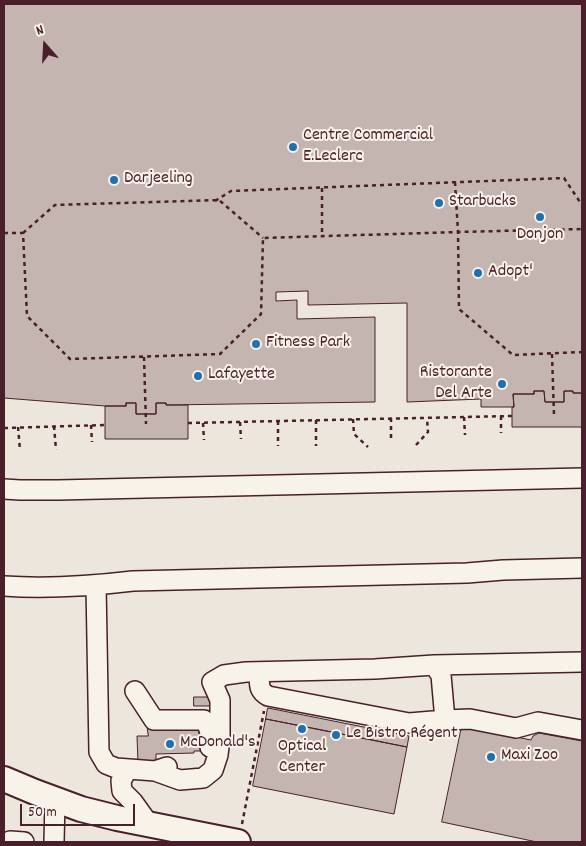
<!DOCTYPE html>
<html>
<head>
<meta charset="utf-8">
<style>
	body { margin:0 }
	#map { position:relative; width:586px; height:846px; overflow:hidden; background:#ece6dd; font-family:Dekko,sans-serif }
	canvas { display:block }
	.frame { position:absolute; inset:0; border:5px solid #4a1f2b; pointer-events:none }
	.north { position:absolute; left:20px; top:20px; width:50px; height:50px; -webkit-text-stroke:4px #f7f3e8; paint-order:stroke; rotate:341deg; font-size:14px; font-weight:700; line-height:20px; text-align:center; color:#4a1f2b }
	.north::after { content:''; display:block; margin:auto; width:18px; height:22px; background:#4a1f2b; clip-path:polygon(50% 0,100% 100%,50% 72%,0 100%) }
	.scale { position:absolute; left:20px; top:804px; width:115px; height:22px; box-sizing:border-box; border:2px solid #4a1f2b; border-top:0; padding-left:6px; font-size:15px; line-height:18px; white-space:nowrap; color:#4a1f2b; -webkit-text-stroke:4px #f7f3e8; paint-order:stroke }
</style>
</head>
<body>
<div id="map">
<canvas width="586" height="846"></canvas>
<div class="frame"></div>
<div class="north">N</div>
<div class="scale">50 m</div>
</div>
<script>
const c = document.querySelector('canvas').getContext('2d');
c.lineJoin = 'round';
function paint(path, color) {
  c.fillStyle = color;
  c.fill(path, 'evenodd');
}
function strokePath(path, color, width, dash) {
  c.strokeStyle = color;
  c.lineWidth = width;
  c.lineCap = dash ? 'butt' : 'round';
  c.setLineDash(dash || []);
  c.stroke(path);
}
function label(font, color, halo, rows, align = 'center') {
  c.font = font + ' Dekko,sans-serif';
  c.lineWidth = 4;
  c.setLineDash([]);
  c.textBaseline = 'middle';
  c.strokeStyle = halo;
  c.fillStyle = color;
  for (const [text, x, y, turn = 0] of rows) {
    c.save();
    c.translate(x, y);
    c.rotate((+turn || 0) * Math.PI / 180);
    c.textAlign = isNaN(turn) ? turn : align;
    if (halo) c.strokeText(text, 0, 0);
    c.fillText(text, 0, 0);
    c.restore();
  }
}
const building = new Path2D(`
	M4 4H582V393H573V391H564V402H545L544 391H534V394H513L514 407H481V399L407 402V303L308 305V291L276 292V301L297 300V319L375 317V402L166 405V403H156V414H136V403H126V406H105L4 398Z
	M534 391H544L545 402H564V391H573V393H582V427H512V407H514L513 394H534Z
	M126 403H136V414H156V403H166V405H188V439H105V406H126Z
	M194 697H210V706H194Z
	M268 708 409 736 407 747 266 719Z
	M266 719 407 747 394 814 253 786Z
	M147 724H202L203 751H194V753L156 754V762L138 763 137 736H148Z
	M462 726 531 740 533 736 539 733 582 741V842H537L442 822Z`);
const path = new Path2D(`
	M455 182 458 232 459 309 513 355 582 352
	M322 188V236
	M215 201 231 191 564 178 582 205
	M4 233H23L27 316 70 359 220 354 261 314 263 238 458 232 582 229
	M23 233 55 205 219 200 263 238
	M552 354 554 415
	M144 357 146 424
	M501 416V433
	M464 417 465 435
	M391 418V442
	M353 419 354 434 368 447
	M316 420V446
	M278 421V446
	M240 422 241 439
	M188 423 512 416
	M203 423 204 440
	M91 425 92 442
	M54 426 56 450
	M18 427 20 450
	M4 428 105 425
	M416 445 428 432 427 418
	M242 824 264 711`);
const minor = new Path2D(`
	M4 489 20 490H58L582 478
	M96 585 99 752 106 764 116 768 155 771 167 767
	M4 586C47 589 91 586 133 581L467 573 503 570 582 568
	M434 665 441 675 445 720 470 719 516 728 538 722 582 730
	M259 672C260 683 257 690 268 696L409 723 445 720
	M135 691 154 720H204C211 727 210 737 210 747
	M127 770 121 781 122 791 133 802 148 823
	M155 771 180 780 203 778 213 770 218 755 220 738V700L212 682 224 675 246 672 375 669 434 665 582 662
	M10 841 24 842
	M54 842 55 800`);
const major = new Path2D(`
	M4 779 35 792 81 809 117 818 238 842`);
const markers = [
	[293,147,5,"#1f6fb2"],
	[114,180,5,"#1f6fb2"],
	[439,203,5,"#1f6fb2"],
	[540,217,5,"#1f6fb2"],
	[478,273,5,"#1f6fb2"],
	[256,344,5,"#1f6fb2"],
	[198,376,5,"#1f6fb2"],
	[502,384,5,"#1f6fb2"],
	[302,729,5,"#1f6fb2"],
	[336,735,5,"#1f6fb2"],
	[170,744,5,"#1f6fb2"],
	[491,757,5,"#1f6fb2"]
];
const poiNames = [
	["Centre Commercial",303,137],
	["E.Leclerc",303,158],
	["Darjeeling",124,180],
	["Starbucks",449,203],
	["Donjon",540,236,"center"],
	["Adopt'",488,273],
	["Fitness Park",266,344],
	["Ristorante",492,374,"right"],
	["Del Arte",492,395,"right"],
	["Lafayette",208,376],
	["Le Bistro Régent",346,735],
	["McDonald's",180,744],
	["Optical",302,748,"center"],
	["Center",302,769,"center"],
	["Maxi Zoo",501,757]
];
paint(building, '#c4b5b0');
strokePath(building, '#4a1f2b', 1);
strokePath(minor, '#4a1f2b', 22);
strokePath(major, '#4a1f2b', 28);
strokePath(path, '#4a1f2b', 2.5, [4, 4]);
strokePath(minor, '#f7f3e8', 19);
strokePath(major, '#f7f3e8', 24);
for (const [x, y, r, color] of markers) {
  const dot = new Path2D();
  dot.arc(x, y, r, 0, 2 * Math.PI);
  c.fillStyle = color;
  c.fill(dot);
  strokePath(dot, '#f7f3e8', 2);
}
label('18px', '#4a1f2b', '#f7f3e8', poiNames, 'left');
</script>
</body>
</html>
